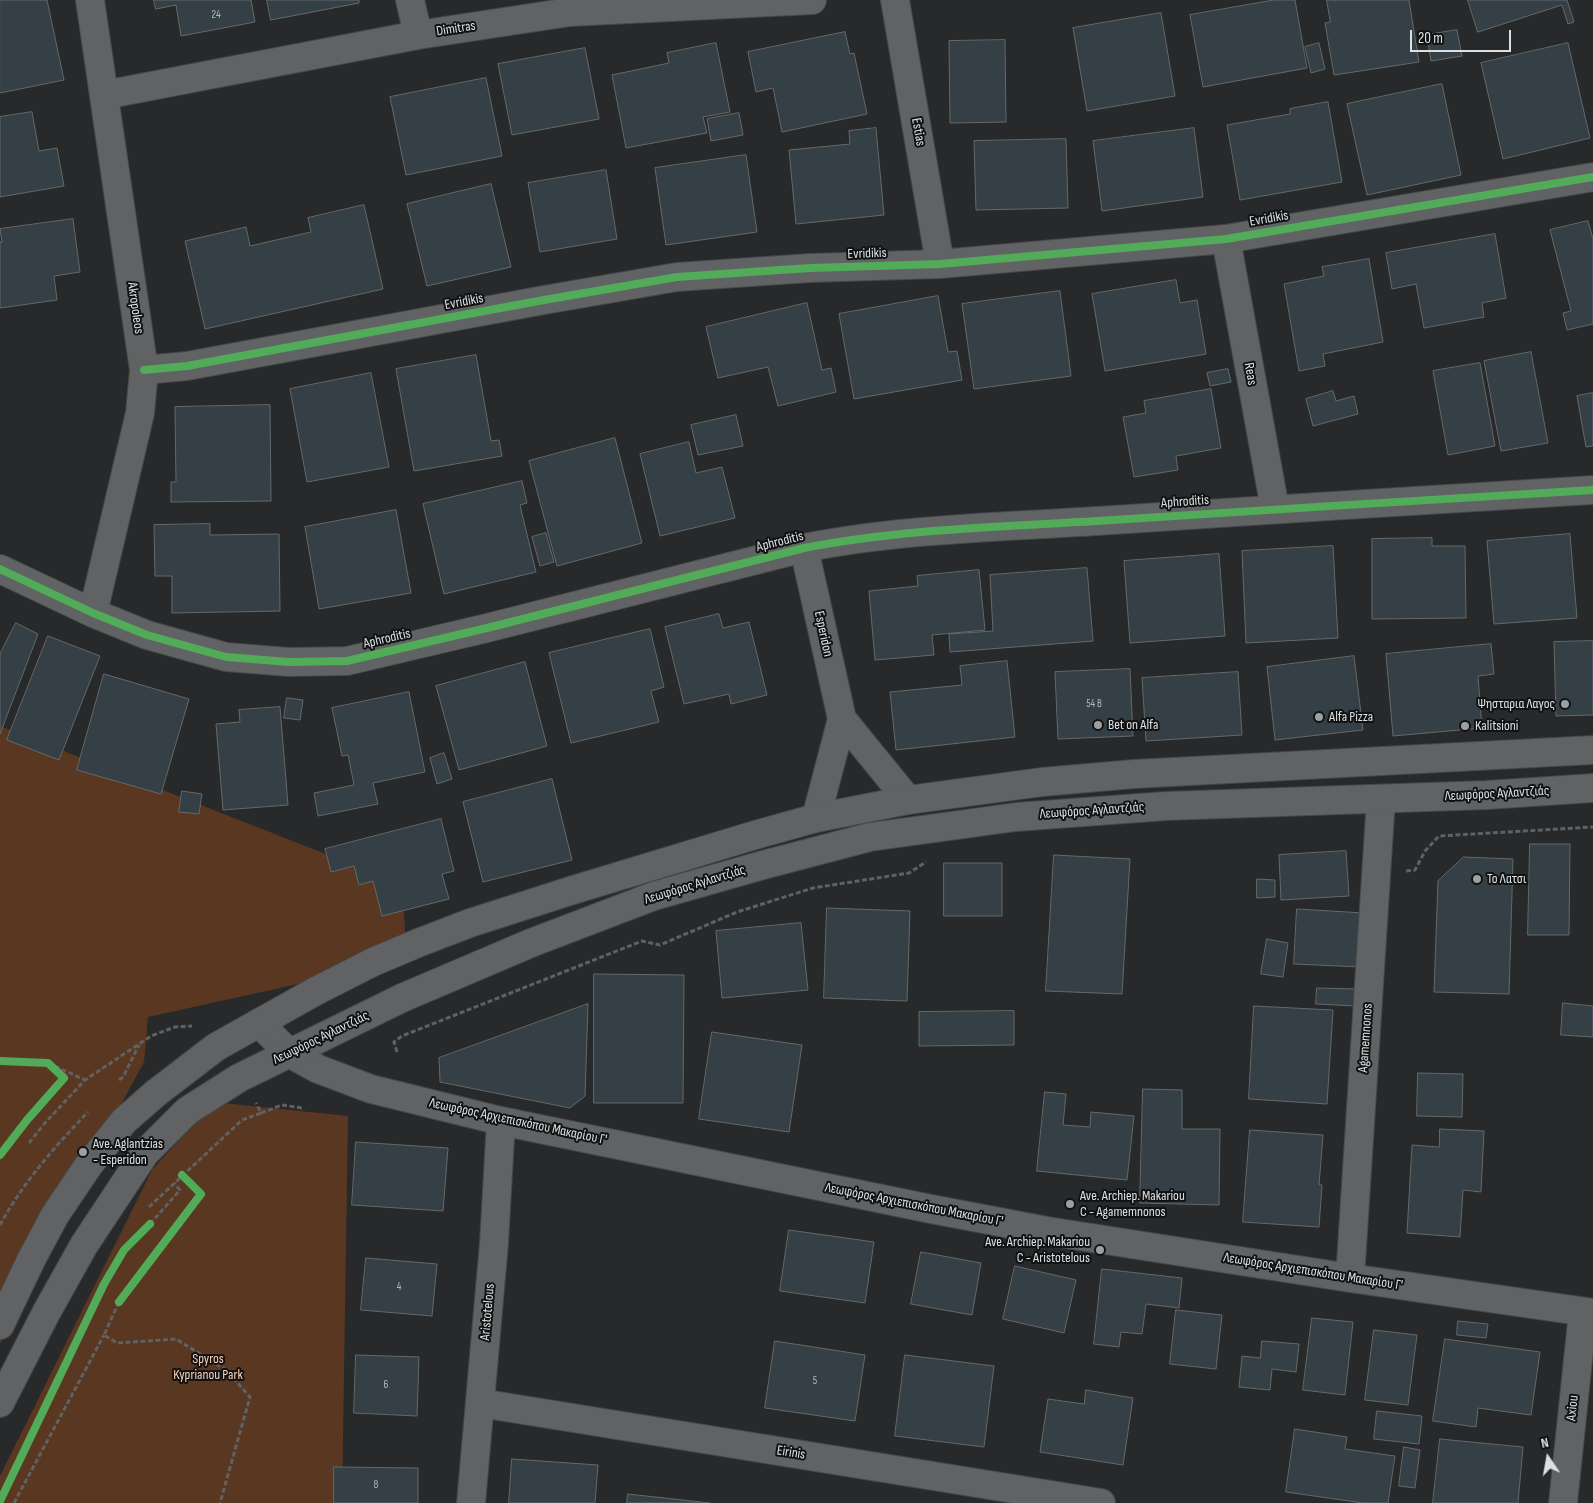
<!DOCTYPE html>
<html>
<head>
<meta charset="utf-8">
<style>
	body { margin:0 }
	#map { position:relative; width:1593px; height:1503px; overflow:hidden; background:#27292a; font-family:"Sofia Sans Condensed",sans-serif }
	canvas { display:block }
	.north { position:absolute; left:1523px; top:1433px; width:50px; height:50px; -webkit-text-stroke:4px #101112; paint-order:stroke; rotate:348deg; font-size:14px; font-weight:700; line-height:20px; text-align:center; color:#dde0e1 }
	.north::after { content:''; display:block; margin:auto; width:18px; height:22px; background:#dde0e1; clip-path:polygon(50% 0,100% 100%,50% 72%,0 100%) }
	.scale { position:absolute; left:1410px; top:30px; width:101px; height:22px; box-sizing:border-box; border:2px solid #dde0e1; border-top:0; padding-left:6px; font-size:15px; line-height:18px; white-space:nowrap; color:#dde0e1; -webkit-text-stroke:4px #101112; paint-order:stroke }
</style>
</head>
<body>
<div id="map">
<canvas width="1593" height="1503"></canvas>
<div class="north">N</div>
<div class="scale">20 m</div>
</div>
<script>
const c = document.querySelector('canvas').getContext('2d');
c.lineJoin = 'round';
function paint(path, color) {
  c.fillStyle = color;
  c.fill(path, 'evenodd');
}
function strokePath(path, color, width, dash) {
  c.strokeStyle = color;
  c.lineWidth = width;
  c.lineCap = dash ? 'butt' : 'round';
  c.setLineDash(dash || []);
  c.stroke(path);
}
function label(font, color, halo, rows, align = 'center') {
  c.font = font + ' "Sofia Sans Condensed",sans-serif';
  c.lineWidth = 4;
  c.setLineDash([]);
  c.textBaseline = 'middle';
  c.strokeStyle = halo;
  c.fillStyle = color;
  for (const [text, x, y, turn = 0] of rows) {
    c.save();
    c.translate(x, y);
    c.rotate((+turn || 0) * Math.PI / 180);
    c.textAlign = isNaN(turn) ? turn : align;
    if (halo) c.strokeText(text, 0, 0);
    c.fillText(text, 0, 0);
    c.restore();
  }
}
const green = new Path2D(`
	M0 726 402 884 407 960 148 1017 144 1062 91 1160 0 1344Z
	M213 1102 348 1116 342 1503H0V1476L152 1170Z`);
const building = new Path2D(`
	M0 0H47L64 80 0 93Z
	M154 0H251L255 22 181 36 176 5 156 9Z
	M267 0H359V3L271 20Z
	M1274 0H1295L1307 68 1203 87 1190 15Z
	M1327 0H1409L1419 62 1334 75 1325 23 1330 22Z
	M1468 0H1567L1574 22 1568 24 1562 5 1478 32Z
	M1161 13 1175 96 1087 111 1073 28Z
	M1457 30 1462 56 1431 61 1427 35Z
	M845 32 850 54 854 53 867 114 782 132 773 88 756 92 748 52Z
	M1005 40 1006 122 950 123 949 41Z
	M716 43 730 112 703 117 707 133 626 148 612 75 669 63 667 53Z
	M1319 43 1325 69 1311 73 1305 47Z
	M1568 43 1590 138 1503 159 1481 63Z
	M585 48 599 119 512 135 498 64Z
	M486 78 502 156 406 175 390 97Z
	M1442 84 1461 175 1367 195 1347 104Z
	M1328 102 1342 182 1240 200 1227 125 1290 114V109Z
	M32 112 39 151 57 148 64 186 0 197V117Z
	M739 113 743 135 711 141 707 119Z
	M876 128 884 215 796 224 789 150 850 144 849 131Z
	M1194 128 1203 197 1102 211 1093 141Z
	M1066 139 1068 208 976 210 974 141Z
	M746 155 757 232 666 245 655 168Z
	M606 170 617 239 540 252 528 183Z
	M491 184 511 267 427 286 407 204Z
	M364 205 383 289 205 329 185 241 246 227 250 246 311 232 308 218Z
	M73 219 80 272 54 276 57 300 0 308V242H2L0 229Z
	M1588 221 1593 239V324L1567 330 1563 313 1571 311 1550 230Z
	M1495 234 1506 298 1482 303 1484 317 1424 328 1416 284 1392 289 1386 253Z
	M1369 259 1383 342 1323 354 1325 366 1299 371 1284 284 1324 276 1322 267Z
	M1176 280 1180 303 1197 300 1206 354 1105 371 1092 294Z
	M1060 291 1071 376 974 389 962 304Z
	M938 296 948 352 957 351 962 380 854 399 839 314Z
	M807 303 822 370 831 368 836 392 778 406 768 367 718 378 706 327Z
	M1531 352 1548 443 1501 451 1484 361Z
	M476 355 491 441 499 440 502 456 414 471 396 369Z
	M1480 363 1495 446 1448 455 1433 371Z
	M1228 369 1231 382 1210 386 1207 373Z
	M371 373 389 467 307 482 290 389Z
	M1211 389 1221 448 1176 456 1178 470 1134 477 1123 417 1146 413 1144 401Z
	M1333 391 1336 401 1354 396 1358 414 1313 426 1306 399Z
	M1593 393V446L1586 447 1577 396Z
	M270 405 271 501 171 502V482H176L175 407Z
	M736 415 743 446 698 455 691 425Z
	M615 438 642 543 557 566 529 461Z
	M689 442 696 473 722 467 735 518 660 536 640 454Z
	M522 481 527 503 520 505 536 572 444 594 423 504Z
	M396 510 411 593 319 609 305 527Z
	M210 524V535L279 534 280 611 172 613V576H155L154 525Z
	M546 533 554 562 540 566 532 537Z
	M1570 534 1577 618 1494 624 1487 541Z
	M1432 538V546H1465L1466 618 1372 619V539Z
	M1333 546 1338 638 1246 643 1242 551Z
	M1219 554 1225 636 1130 643 1124 561Z
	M1087 568 1093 641 950 652 949 634 993 631 990 575Z
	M979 570 985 630 932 635 934 655 875 660 869 591 918 586 917 576Z
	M719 614 723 628 749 622 767 695 731 704 729 694 684 704 665 627Z
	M16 623 38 634 0 734V654Z
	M650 629 664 687 651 691 659 722 571 743 549 653Z
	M48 636 100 656 59 760 7 740Z
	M1593 641V715L1556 716 1554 642Z
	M1491 644 1494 674 1478 676 1482 728 1393 736 1386 654Z
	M1354 656 1363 730 1275 740 1267 667Z
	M1007 661 1015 737 896 750 890 692 962 685 960 666Z
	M525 662 547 746 459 770 436 686Z
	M1130 669 1133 736 1058 739 1055 672Z
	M1238 672 1242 735 1146 741 1142 678Z
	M104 674 189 699 161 794 77 770Z
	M409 692 425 772 373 783 378 804 318 816 314 793 354 785 348 755 342 756 332 708Z
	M287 698 303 700 300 720 284 718Z
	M280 707 288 805 223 810 216 724 240 722 239 710Z
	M444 753 452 779 437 784 430 758Z
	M552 779 572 860 483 882 463 802Z
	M182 791 202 794 199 814 179 812Z
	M441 819 454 871 442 874 449 899 382 916 373 881 359 885 354 866 331 872 325 849Z
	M1530 844H1570L1569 935H1528Z
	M1346 851 1349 896 1281 900 1279 855Z
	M1054 855 1130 859 1122 994 1046 991Z
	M1464 857 1513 859 1509 994 1434 992 1438 881Z
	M944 863H1002V916H944Z
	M1257 879 1275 880V897L1257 898Z
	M827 908 910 911 907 1001 824 998Z
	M1297 909 1364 913 1361 967 1294 964Z
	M801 923 808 990 722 998 716 931Z
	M1267 939 1288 943 1283 977 1261 974Z
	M594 974 684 975 683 1103H594Z
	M1317 988 1356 989 1355 1006 1316 1004Z
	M1563 1003 1593 1006V1037L1561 1035Z
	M588 1004 585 1096 570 1108 440 1082 439 1058Z
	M1254 1006 1333 1010 1327 1104 1249 1099Z
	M1014 1011V1045L919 1046V1012Z
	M712 1032 802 1045 789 1132 699 1119Z
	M1418 1073 1463 1074 1462 1117 1417 1116Z
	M1143 1089 1182 1090V1129H1220L1219 1205 1140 1203Z
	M1045 1092 1066 1094 1063 1125 1090 1127 1091 1112 1134 1116 1127 1180 1037 1171Z
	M1440 1129 1484 1131 1481 1192 1463 1190 1460 1237 1407 1233 1412 1145 1439 1147Z
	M1250 1130 1323 1135 1319 1185H1322L1319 1227 1243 1222Z
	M356 1142 448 1148 443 1211 352 1205Z
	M789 1230 874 1242 865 1303 780 1291Z
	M921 1252 981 1263 972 1315 911 1304Z
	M366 1258 437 1264 432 1316 361 1310Z
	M1015 1266 1076 1280 1064 1333 1003 1319Z
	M1102 1269 1182 1278 1179 1308 1146 1304 1142 1334 1121 1332 1119 1347 1094 1344Z
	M1176 1310 1222 1315 1216 1369 1170 1364Z
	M1312 1318 1353 1322 1345 1395 1303 1390Z
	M1458 1321 1488 1324 1486 1338 1457 1335Z
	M1374 1330 1417 1335 1408 1405 1365 1400Z
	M1445 1339 1540 1352 1531 1415 1478 1408 1476 1427 1433 1421Z
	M775 1341 865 1355 855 1421 765 1408Z
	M1262 1341 1299 1344 1296 1372 1272 1369 1270 1390 1239 1387 1242 1356 1260 1358Z
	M356 1355 419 1357 417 1416 354 1413Z
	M905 1355 994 1366 984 1447 895 1436Z
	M1086 1390 1133 1398 1123 1465 1040 1452 1048 1399 1084 1404Z
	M1377 1411 1422 1416 1419 1444 1374 1439Z
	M1295 1429 1347 1437 1345 1449 1395 1456 1388 1503H1363L1286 1492Z
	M1440 1439 1523 1447 1518 1503H1433Z
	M1404 1447 1420 1450 1415 1488 1399 1486Z
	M512 1459 598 1465 595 1503H509Z
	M334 1467 418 1468V1503H334Z
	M628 1494 710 1503H627Z`);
const path = new Path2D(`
	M1406 871 1415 870 1425 851 1439 836 1593 827
	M397 1052 394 1042 402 1036 642 941 660 945 737 912 813 888 909 873 926 862
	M48 1063 85 1080
	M119 1080 123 1077 139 1045
	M261 1113 282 1105 302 1108
	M29 1143 44 1124 85 1080 151 1036 175 1027 192 1026
	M149 1207 242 1120 261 1113 256 1103
	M150 1224 180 1190 174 1183
	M0 1225C22 1184 56 1145 88 1112
	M119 1302 104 1335 117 1343 176 1339 226 1370 250 1397 220 1503
	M14 1503 104 1335`);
const minor = new Path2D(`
	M90 0 144 370 140 413 93 613
	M410 0 418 35
	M895 0 940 264
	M104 95 418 35 570 12 812 0
	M1226 239 1275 509
	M144 370 187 366 544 300 677 277 810 268 940 264 1226 239 1593 177
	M804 548 842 719 908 800
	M0 569 93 613 147 635 226 657 289 662 347 661 487 628 804 548C900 529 999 527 1097 521 1262 510 1428 500 1593 490
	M816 818 842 719
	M259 1023 289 1053 318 1069 371 1089 501 1121 931 1209 1047 1231 1350 1278 1593 1313
	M1350 1278 1381 799
	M480 1403 1101 1503
	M471 1503 494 1243 501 1121
	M1563 1503 1583 1312`);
const secondary = new Path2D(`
	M0 1325 31 1260 55 1215 88 1166 124 1121 156 1093 216 1047 316 991 373 962 418 943 470 923 573 890 755 835 816 818 908 800 1042 782 1134 774 1593 750
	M0 1403 46 1313 84 1245 145 1153 187 1111 239 1078 402 998 531 943 654 896 763 865 870 837 1016 817 1166 806 1487 795 1593 788`);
const cycleway = new Path2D(`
	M144 370 187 366 544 300 677 277 810 268 940 264 1226 239 1593 177
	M0 569 93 613 147 635 226 657 289 662 347 661 487 628 804 548C900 529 999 527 1097 521 1262 510 1428 500 1593 490
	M0 1061 48 1063 64 1078 27 1120 0 1155
	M119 1302 201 1194 182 1175
	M0 1501 104 1284 124 1250 150 1224`);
const markers = [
	[1565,704,5,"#9da0a1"],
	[1319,717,5,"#9da0a1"],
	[1098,725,5,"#9da0a1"],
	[1465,726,5,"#9da0a1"],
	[1477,879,5,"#9da0a1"],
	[83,1152,5,"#9da0a1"],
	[1070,1204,5,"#9da0a1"],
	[1100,1250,5,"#9da0a1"]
];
const numberNames = [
	["24",216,15],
	["54 B",1094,704],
	["4",399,1287],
	["5",815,1381],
	["6",386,1385],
	["8",376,1485]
];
const streetNames = [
	["Dimitras",456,29,-9],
	["Estias",918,132,80],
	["Evridikis",1269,219,-10],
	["Evridikis",867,254,-2],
	["Evridikis",464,302,-11],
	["Akropoleos",135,308,82],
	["Reas",1250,374,80],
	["Aphroditis",1185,502,-4],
	["Aphroditis",780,542,-14],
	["Esperidon",823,634,78],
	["Aphroditis",387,639,-13],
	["Λεωφόρος Αγλαντζιάς",1497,794,-3],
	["Λεωφόρος Αγλαντζιάς",1092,811,-4],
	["Λεωφόρος Αγλαντζιάς",695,885,-17],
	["Λεωφόρος Αγλαντζιάς",321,1038,-26],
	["Agamemnonos",1366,1038,-86],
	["Λεωφόρος Αρχιεπισκόπου Μακαρίου Γ'",518,1122,12],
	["Λεωφόρος Αρχιεπισκόπου Μακαρίου Γ'",914,1205,11],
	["Λεωφόρος Αρχιεπισκόπου Μακαρίου Γ'",1313,1272,9],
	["Aristotelous",488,1312,-85],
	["Axiou",1573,1408,-84],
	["Eirinis",791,1453,9]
];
const poiNames = [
	["Ψησταρια Λαγος",1555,704,"right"],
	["Alfa Pizza",1329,717],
	["Bet on Alfa",1108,725],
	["Kalitsioni",1475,726],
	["Το Λατσι",1487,879],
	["Ave. Aglantzias",93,1144],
	["- Esperidon",93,1160],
	["Ave. Archiep. Makariou",1080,1196],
	["C - Agamemnonos",1080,1212],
	["Ave. Archiep. Makariou",1090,1242,"right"],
	["C - Aristotelous",1090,1258,"right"]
];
const parkNames = [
	["Spyros",208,1359],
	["Kyprianou Park",208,1375]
];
paint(green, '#5a3720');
paint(building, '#354046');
strokePath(building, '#666869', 1);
strokePath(minor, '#454748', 30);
strokePath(secondary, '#454748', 30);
strokePath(path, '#606162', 3, [5, 2.5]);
strokePath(minor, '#616263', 28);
strokePath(secondary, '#616263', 28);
strokePath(cycleway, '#51ab58', 8);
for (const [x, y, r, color] of markers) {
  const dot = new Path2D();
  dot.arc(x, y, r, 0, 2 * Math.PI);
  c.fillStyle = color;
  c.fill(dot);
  strokePath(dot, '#101112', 2);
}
label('11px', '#b3b8ba', null, numberNames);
label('14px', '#dde0e1', '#101112', streetNames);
label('14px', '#dde0e1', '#101112', poiNames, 'left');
label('14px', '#fed1b7', '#101112', parkNames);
</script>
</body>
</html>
